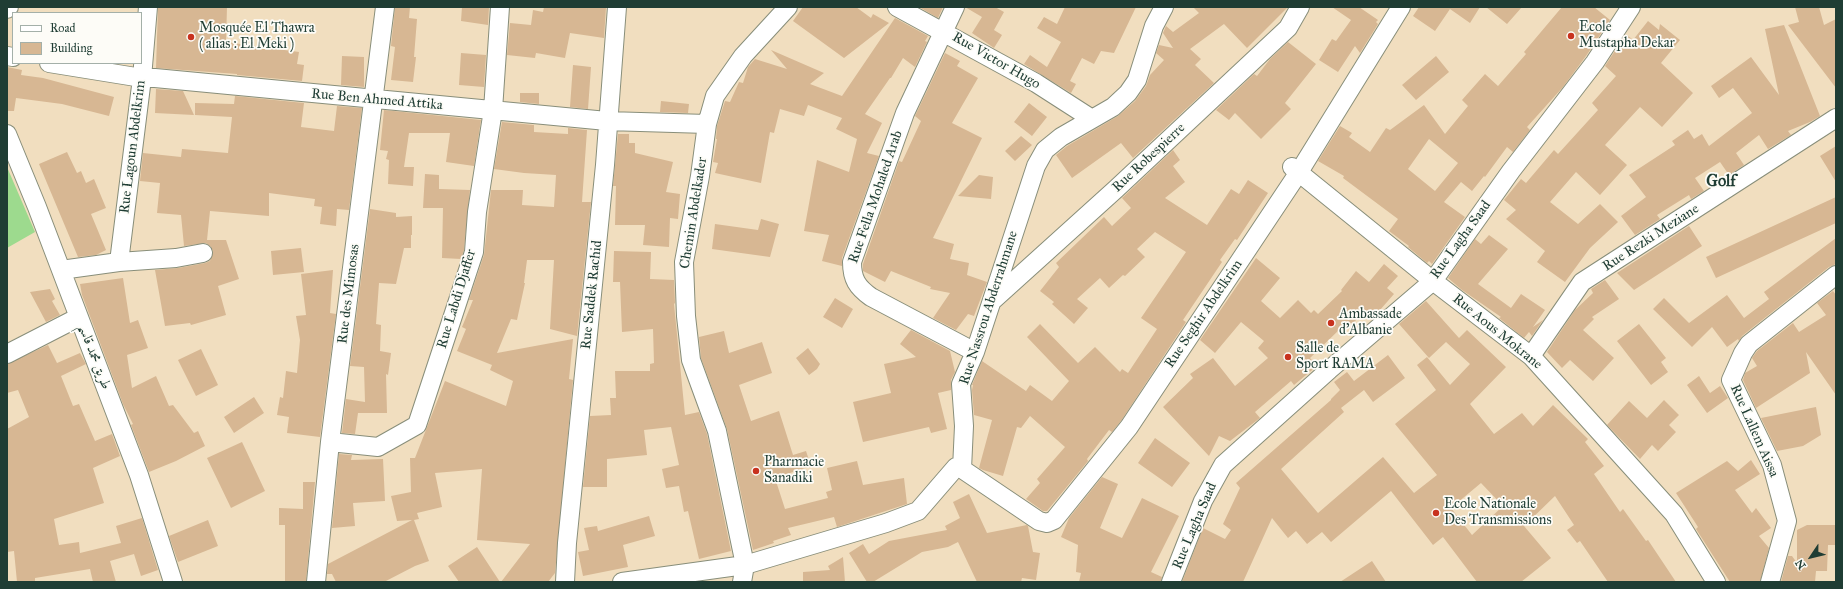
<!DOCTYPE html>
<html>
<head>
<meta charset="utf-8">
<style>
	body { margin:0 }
	#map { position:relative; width:1843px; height:589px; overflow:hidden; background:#f1debf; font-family:"IM FELL Great Primer",serif }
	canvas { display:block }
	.frame { position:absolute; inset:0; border:8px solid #1f3d34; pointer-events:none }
	.legend { position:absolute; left:12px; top:12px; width:130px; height:52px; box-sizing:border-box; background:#fdfcf7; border:1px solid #a4b0a9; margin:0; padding:5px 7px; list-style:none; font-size:12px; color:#1f3d34 }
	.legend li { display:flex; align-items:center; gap:8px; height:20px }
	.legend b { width:20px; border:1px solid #a4b0a9 }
	.north { position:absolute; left:1791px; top:537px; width:40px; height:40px; -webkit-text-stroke:3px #fdfcf7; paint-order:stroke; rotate:235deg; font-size:11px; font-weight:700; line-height:16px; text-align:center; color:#1f3d34 }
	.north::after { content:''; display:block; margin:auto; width:14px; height:18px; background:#1f3d34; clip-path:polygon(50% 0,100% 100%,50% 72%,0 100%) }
</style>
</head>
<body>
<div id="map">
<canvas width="1843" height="589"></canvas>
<div class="frame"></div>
<ul class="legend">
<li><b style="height:5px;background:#fff"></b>Road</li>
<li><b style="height:11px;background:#d7b793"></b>Building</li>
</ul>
<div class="north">N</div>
</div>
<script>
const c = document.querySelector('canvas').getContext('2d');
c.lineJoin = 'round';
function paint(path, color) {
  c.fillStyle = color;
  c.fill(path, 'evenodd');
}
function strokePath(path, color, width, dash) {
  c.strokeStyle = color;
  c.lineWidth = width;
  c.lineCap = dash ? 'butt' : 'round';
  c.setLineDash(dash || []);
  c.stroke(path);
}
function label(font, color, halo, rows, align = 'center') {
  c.font = font + ' "IM FELL Great Primer",Amiri,serif';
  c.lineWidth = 3.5;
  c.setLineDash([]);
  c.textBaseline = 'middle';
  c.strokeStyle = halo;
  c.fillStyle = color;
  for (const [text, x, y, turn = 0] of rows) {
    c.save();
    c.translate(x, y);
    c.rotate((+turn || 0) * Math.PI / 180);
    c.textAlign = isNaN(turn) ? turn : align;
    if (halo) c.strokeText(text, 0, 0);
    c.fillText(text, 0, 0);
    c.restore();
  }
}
const green = new Path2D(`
	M7 167 35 232 7 248Z`);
const building = new Path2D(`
	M158 7H227L226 42 299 52 297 64 304 65 302 81 237 75V74L156 68Z
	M395 7H410L409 18 417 19 414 57H416L413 82 391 80 395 47 391 46Z
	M462 7H489L488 25 461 21Z
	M544 7H606L604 38 570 33 565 58 536 53 535 58 507 55 510 23 531 25 533 10 543 12Z
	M803 7H856L871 18 873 14 889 23 844 58 793 21Z
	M919 7H943L938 18Z
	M965 7H995L1004 12 994 30 1002 35 994 48 972 33 982 17Z
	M1065 7H1136L1114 53 1101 51 1094 64 1082 58 1070 81 1076 84 1071 93 1024 64 1030 55 1047 67 1061 42 1037 28 1044 17 1057 24Z
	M1193 7H1288L1247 48 1224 24 1190 49 1201 59 1195 65 1214 83 1133 158 1121 143 1072 178 1056 155 1067 146 1118 116 1135 101 1146 86 1150 75 1164 60 1156 53 1159 45 1173 48 1163 33 1166 26 1173 32 1199 13Z
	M1332 7H1359L1378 20 1376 22 1378 24 1360 53 1355 46 1338 72 1319 60 1332 39 1336 41 1351 20Z
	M1419 7H1480L1470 23 1450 9 1435 31 1413 16Z
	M1486 7H1522L1507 24Z
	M1562 7H1594L1610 20 1586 56 1563 87 1527 127 1530 130 1513 152 1507 147 1485 177 1484 176 1472 191 1461 182 1444 202 1465 217 1432 264 1429 261 1427 263 1408 247 1409 246 1389 231 1398 219 1343 178 1344 176 1318 161 1340 126 1352 133 1349 137 1370 152 1386 128 1390 130 1424 105 1445 134 1468 106 1462 100 1485 74 1498 86 1526 54 1524 52ZM1429 139 1458 163 1435 191 1408 169Z
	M1795 7H1819L1824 25 1836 19V88L1788 25 1799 22Z
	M895 18 928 36 925 41 927 42 915 67 903 58 891 78H890L865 114 882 123 867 153 879 156 842 258V266L822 261 829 235 804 231 817 160 849 172 857 139 836 129 842 118 808 105 804 116 780 109 774 133 770 132 761 183 715 173 718 163 713 162 717 139H716L717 126 725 101 730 102 739 82 743 83 748 67 755 59 787 69 771 50 824 73 810 84 842 96Z
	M1648 21 1659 30 1660 24 1680 40 1661 63 1693 93 1662 127 1640 107 1605 145 1627 165 1600 195 1576 172 1550 202 1578 224 1600 204 1618 222 1590 248 1565 282 1537 262 1545 251 1506 219 1516 210 1504 200 1521 179 1526 183 1554 150 1558 154 1598 110 1592 103 1616 76 1605 66 1626 34 1633 40Z
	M1784 25 1820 116 1810 122 1788 131 1791 135 1768 149 1759 135 1736 153 1744 165 1729 175 1720 162 1695 178 1704 191 1691 199 1689 195 1657 215 1660 219 1635 235 1621 216 1646 197 1629 175 1675 145 1672 141 1688 130 1694 139 1702 134 1709 146 1752 113 1733 88 1719 98 1711 86 1751 57 1779 95 1765 29Z
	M1288 42 1316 64 1285 103 1291 109 1261 139 1235 113 1229 120 1216 110 1254 74 1257 76 1270 59Z
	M461 53 486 55 484 87 459 85Z
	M945 53 960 61 957 66 978 78 952 123 982 138 933 238 954 244 950 259 969 263 967 275 987 282 974 316 968 314 956 330 933 318 950 293 930 289 931 287 891 271 885 282 863 271V264L899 161 902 162 921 121 915 116Z
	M342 56 364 57V87L341 85Z
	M1436 56 1449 72 1416 100 1402 85Z
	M573 65 591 67 588 109 570 107Z
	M7 67 22 70 21 75 43 78 114 97 109 116 62 104 16 98 14 111H7Z
	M156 89 183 91 194 115 155 113Z
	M520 93H539V104L520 102Z
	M235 96 304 103 301 127 334 131 337 106 362 108 349 210 337 209 336 226 320 224 322 207 314 206 315 199 269 193V216L210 211 207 240H226L239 279 218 286 226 315 191 325 190 323 165 326 155 270 178 268 205 263 210 261 213 251 211 247 206 243 184 246 181 215 157 213 160 183 140 181 143 153 181 157 182 149 228 153 232 117 195 115V103L234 104Z
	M661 101 689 104 688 113 660 112Z
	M1029 103 1047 117 1032 136 1014 122Z
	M384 110 481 120 474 166 446 162 450 133H409L404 167H414L413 186 388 184 389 160 386 159 388 151 380 150Z
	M502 122 534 125V132L568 134V128L587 130 582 202H591L577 336 550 329 554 260H527L524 283H525L517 320 511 319 497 353 573 339 569 379 573 380 555 573 548 582H501L530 544 477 540 482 469 435 473 442 507 417 513 419 519 414 520 429 561 415 566 384 582H336L332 574H327L328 564 412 520 397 521 391 496 411 492 410 458H415L445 381 506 406 513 381 490 370 492 365 457 351 466 329 462 327 473 300H469L484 255 491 190H523L522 205 554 207 556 175 524 173 494 169Z
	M618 134H629V143H635V153L673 162 666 192 680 194 678 219 670 218 669 247 643 245 645 225H615L616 186H613Z
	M1021 136 1032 145 1015 161 1005 151Z
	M1836 146V182L1820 156Z
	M1173 150 1180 160 1173 166 1185 182 1165 198 1207 225 1231 189 1239 194 1248 180 1268 193 1237 240 1235 239 1220 260 1222 262 1183 320 1186 322 1121 421 1112 432 1109 430 1087 459 1088 461 1047 511H1043L1026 499 1040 483 1037 479 1065 447 1030 416 1021 428 1017 427 1003 476 983 470 979 468 992 420 974 415 972 390 973 385H972L982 361 1026 391 1030 385 1052 401 1069 381 1027 337 1040 324 1078 363 1095 347 1120 372 1122 369 1128 373 1157 329 1141 318 1186 252 1155 232 1137 249 1145 257 1125 276 1123 275 1109 288 1100 278 1077 299 1088 308 1074 324 1052 304 1054 302 1040 291 1059 267 1056 263 1104 217 1112 226 1131 208 1122 198Z
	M67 152 77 173 81 171 86 183 94 179 106 208 91 214 106 250 96 255 78 257 39 164Z
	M425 174 439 175V189L470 190 464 250 461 259 442 258 443 208H423Z
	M979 175 993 177 991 199 958 196Z
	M1836 197V223L1716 278 1706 257Z
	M370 209 396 213V217L412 216V235H411V248H404L396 284 379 283 376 324 381 325 380 351 391 353 388 375 386 374 387 413H358L355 434 342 433 346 399 365 402 364 367 350 366Z
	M761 219 779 224 770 257 712 249 715 224 758 230Z
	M1689 226 1702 246 1634 290 1617 273Z
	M1489 235 1508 249 1478 284 1511 308 1521 294 1545 310 1533 327 1543 320 1532 336 1529 332 1524 338 1499 318 1501 317 1462 290 1448 278 1475 239 1481 244Z
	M1836 238V264L1829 267 1742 336 1739 341 1738 339 1727 347 1712 327 1692 347 1653 309 1664 298 1689 323 1727 295 1744 318 1769 299 1764 292Z
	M301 248 304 272 273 275 271 251Z
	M614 251 651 252 650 279 674 280 675 303 674 304 685 415 699 412 707 434 731 551 699 559 688 511 684 512 679 486 666 488 662 469 679 465 671 427 644 430 647 455 607 459V487H583L590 416 611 415 610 398H616L615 371H650V364L654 363 653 329 622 332 620 282H613Z
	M1256 258 1280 278 1261 301 1280 318 1298 300 1311 313 1314 310 1318 314 1342 291 1341 290 1356 271 1369 282 1384 264 1398 276 1387 288 1394 294 1373 318 1366 311 1343 332 1340 329 1310 358 1317 366 1294 385 1291 381 1255 412 1260 418 1230 441 1219 436 1209 456 1163 407 1193 378 1190 374 1213 358 1235 386 1268 358 1258 348 1264 341 1241 322 1215 353 1200 340Z
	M333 270 330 313 336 314 320 437 287 433 289 417 277 415 280 397 283 398 286 371 297 373 300 340 296 316 306 315 301 274Z
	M123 278 130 323 138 320 148 348 127 355 132 388 156 376 169 406 173 405 194 433 198 431 205 446 176 461 149 472 131 425 133 424 123 404 82 295 80 284Z
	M1605 280 1619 299 1592 317 1594 319 1583 330 1614 358 1593 381 1570 360 1562 368 1547 352 1575 310 1593 293 1591 289Z
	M50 289 55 299 52 301 60 315 46 322 30 292Z
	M1833 291 1836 295V395L1806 352 1810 373 1756 408 1743 380 1745 373 1757 366 1752 358 1757 351 1793 323 1799 332 1826 315 1817 303Z
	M835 298 853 309 842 328 823 317Z
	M1426 301 1459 338 1467 330 1506 367 1470 404 1494 434 1522 413 1533 426 1553 405 1588 439 1585 442 1604 466 1594 474 1620 512 1623 509 1646 541 1648 540 1676 582H1608L1580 541 1577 543 1567 530 1574 525 1555 496 1524 526 1551 558 1521 582H1477L1443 537 1433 545 1391 491 1331 542 1322 532 1307 544 1296 531 1288 538 1272 518 1243 582H1182L1203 528 1225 539 1231 530 1223 524 1240 488 1236 483 1331 400V399L1340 390 1334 382 1347 372 1354 381 1388 355 1405 378 1373 402 1364 390 1341 408 1344 412 1281 469 1318 513 1383 457 1414 493 1437 475 1395 424 1436 390 1417 365 1427 357 1450 385 1470 364 1446 342 1429 358 1399 324ZM1481 483 1503 506 1472 535 1451 508Z
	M1639 324 1666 358 1661 362 1668 372 1651 385 1617 341Z
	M911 330 950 351 955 372 951 380V390L938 393 947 429 931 433 929 427 863 442 853 402 891 393 884 364 916 357 900 344Z
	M724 331 729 353 762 342 772 373 739 385 751 421 779 411 793 455 806 451 811 466 775 478 785 509 828 498 826 492 832 490 827 468 857 461 863 485 904 478 907 504 837 527 834 517 788 528 791 535 773 541 774 543 753 550 727 429 701 358 699 337Z
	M48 345 57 363 80 353 86 364 61 376 73 406 79 404 95 441 112 434 120 456 93 468 104 503 54 519 59 545 79 542 80 553 121 543 116 526 142 518 158 570 141 576 134 554 110 561 116 582H93L90 569 35 578V582H17L14 551 7 552V429L29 417 18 390 7 393V364Z
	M808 348 820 364 817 369 809 375 796 358Z
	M201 349 218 385 196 396 178 360Z
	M1699 376 1710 393 1720 386 1728 398 1707 413 1687 385Z
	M254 397 264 413 234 433 224 417Z
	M1664 400 1679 415 1669 425 1676 432 1658 451 1652 445 1640 459 1607 425 1629 401 1647 418Z
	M1816 407 1821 435 1803 446 1777 451 1761 418Z
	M1155 438 1190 463 1172 487 1138 463Z
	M242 442 265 491 231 508 207 458Z
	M339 454 352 455 351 460 383 459 385 501 353 503 355 526 332 528Z
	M1751 460 1760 474 1735 490 1752 513 1756 508 1771 528 1759 536 1769 548 1760 582H1730L1696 529 1698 527 1676 493 1727 461 1738 471Z
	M1102 477 1118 484 1100 528 1122 538 1142 498 1179 516 1151 572 1162 577 1161 582H1079L1081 573 1076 572 1078 545 1061 537 1069 518Z
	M303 482H315L306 582H285V525H279V508L303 509Z
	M969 494 987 533 1027 525 1028 526 1033 552 1040 553 1036 580 1022 578 1021 582H977L958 542 948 547 922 552 873 582H867L849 553 863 544 869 554 889 541 947 530 945 526 960 518 953 502Z
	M649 516 655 536 623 545 628 567 583 576 578 552 589 550 584 528 597 526 598 531Z
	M208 520 218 546 178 562 169 536Z
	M1807 525H1836V545H1828L1827 571H1816L1815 582H1781L1788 556H1792L1797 563V530Z
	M477 547 500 582H459L448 566Z
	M843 557 845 582H803V572L830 570 828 566Z
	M1372 561 1386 582H1340Z`);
const minor = new Path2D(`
	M897 7 1036 83 1092 119
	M955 7 905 113 852 262C852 279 857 287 871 297L975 352
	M7 9 9 7
	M7 56 13 57
	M49 63 142 78H155L607 121 707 124
	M7 134 37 207 139 475 173 582
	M1292 167 1433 281 1531 356 1674 514 1716 582
	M119 262 142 78 148 7
	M61 270 119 262 176 258 203 253
	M992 301 1116 189 1288 28 1300 7
	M7 354 79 317
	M1531 356 1582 282 1836 118
	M330 442 378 447 417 425 474 252 477 212 493 110 500 7
	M962 469 1039 521 1047 523 1054 520 1129 427 1299 172 1401 7
	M316 582 330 442 385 7
	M565 582 567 543 605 165 617 7
	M622 582 745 565 886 523 918 511 956 467 962 469 964 426 961 384 975 352 1036 166 1045 150 1061 137 1113 107 1128 93 1137 80 1154 26 1164 7
	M742 582 745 565 717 431 691 360 686 316 684 262 700 176 707 124 715 96 743 56 788 7
	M1171 582 1203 501 1223 465 1329 370 1433 281 1511 171 1595 62 1631 7
	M1770 582 1787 521 1772 465 1731 380 1743 353 1749 344 1836 275`);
const markers = [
	[1571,36,4,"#c8321e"],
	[191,37,4,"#c8321e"],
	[1331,323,4,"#c8321e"],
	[1288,357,4,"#c8321e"],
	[756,471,4,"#c8321e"],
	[1436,513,4,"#c8321e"]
];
const poiNames = [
	["Ecole",1579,28],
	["Mustapha Dekar",1579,44],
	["Mosquée El Thawra",199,29],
	["( alias : El Meki )",199,45],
	["Ambassade",1339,315],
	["d'Albanie",1339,331],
	["Salle de",1296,349],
	["Sport RAMA",1296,365],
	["Pharmacie",764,463],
	["Sanadiki",764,479],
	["Ecole Nationale",1444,505],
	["Des Transmissions",1444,521]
];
const streetNames = [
	["Rue Victor Hugo",996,61,30],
	["Rue Ben Ahmed Attika",377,100,5],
	["Rue Lagoun Abdelkrim",133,147,-83],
	["Rue Robespierre",1149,158,-43],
	["Rue Fella Mohaled Arab",876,197,-71],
	["Chemin Abdelkader",694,213,-81],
	["Rue Rezki Meziane",1651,238,-33],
	["Rue Lagha Saad",1461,240,-54],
	["Rue des Mimosas",349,294,-83],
	["Rue Saddek Rachid",592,295,-84],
	["Rue Labdi Djaffer",457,299,-73],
	["Rue Nassrou Abderrahmane",989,308,-72],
	["Rue Seghir Abdelkrim",1204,314,-56],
	["Rue Aous Mokrane",1497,332,39],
	["طريق محمد قاسم",94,357,69],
	["Rue Lallem Aissa",1754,431,66],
	["Rue Lagha Saad",1195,526,-67]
];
const quarterNames = [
	["Golf",1721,182]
];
paint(green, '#9dda8e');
paint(building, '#d7b793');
strokePath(minor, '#888e7a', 20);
strokePath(minor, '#fff', 18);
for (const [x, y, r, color] of markers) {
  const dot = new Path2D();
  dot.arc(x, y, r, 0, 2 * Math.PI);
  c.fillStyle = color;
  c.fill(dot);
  strokePath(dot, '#fdfcf7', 1.5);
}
label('14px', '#1f3d34', '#fdfcf7', poiNames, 'left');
label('14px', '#1f3d34', '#fdfcf7', streetNames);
label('bold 16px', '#1f3d34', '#fdfcf7', quarterNames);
</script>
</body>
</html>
